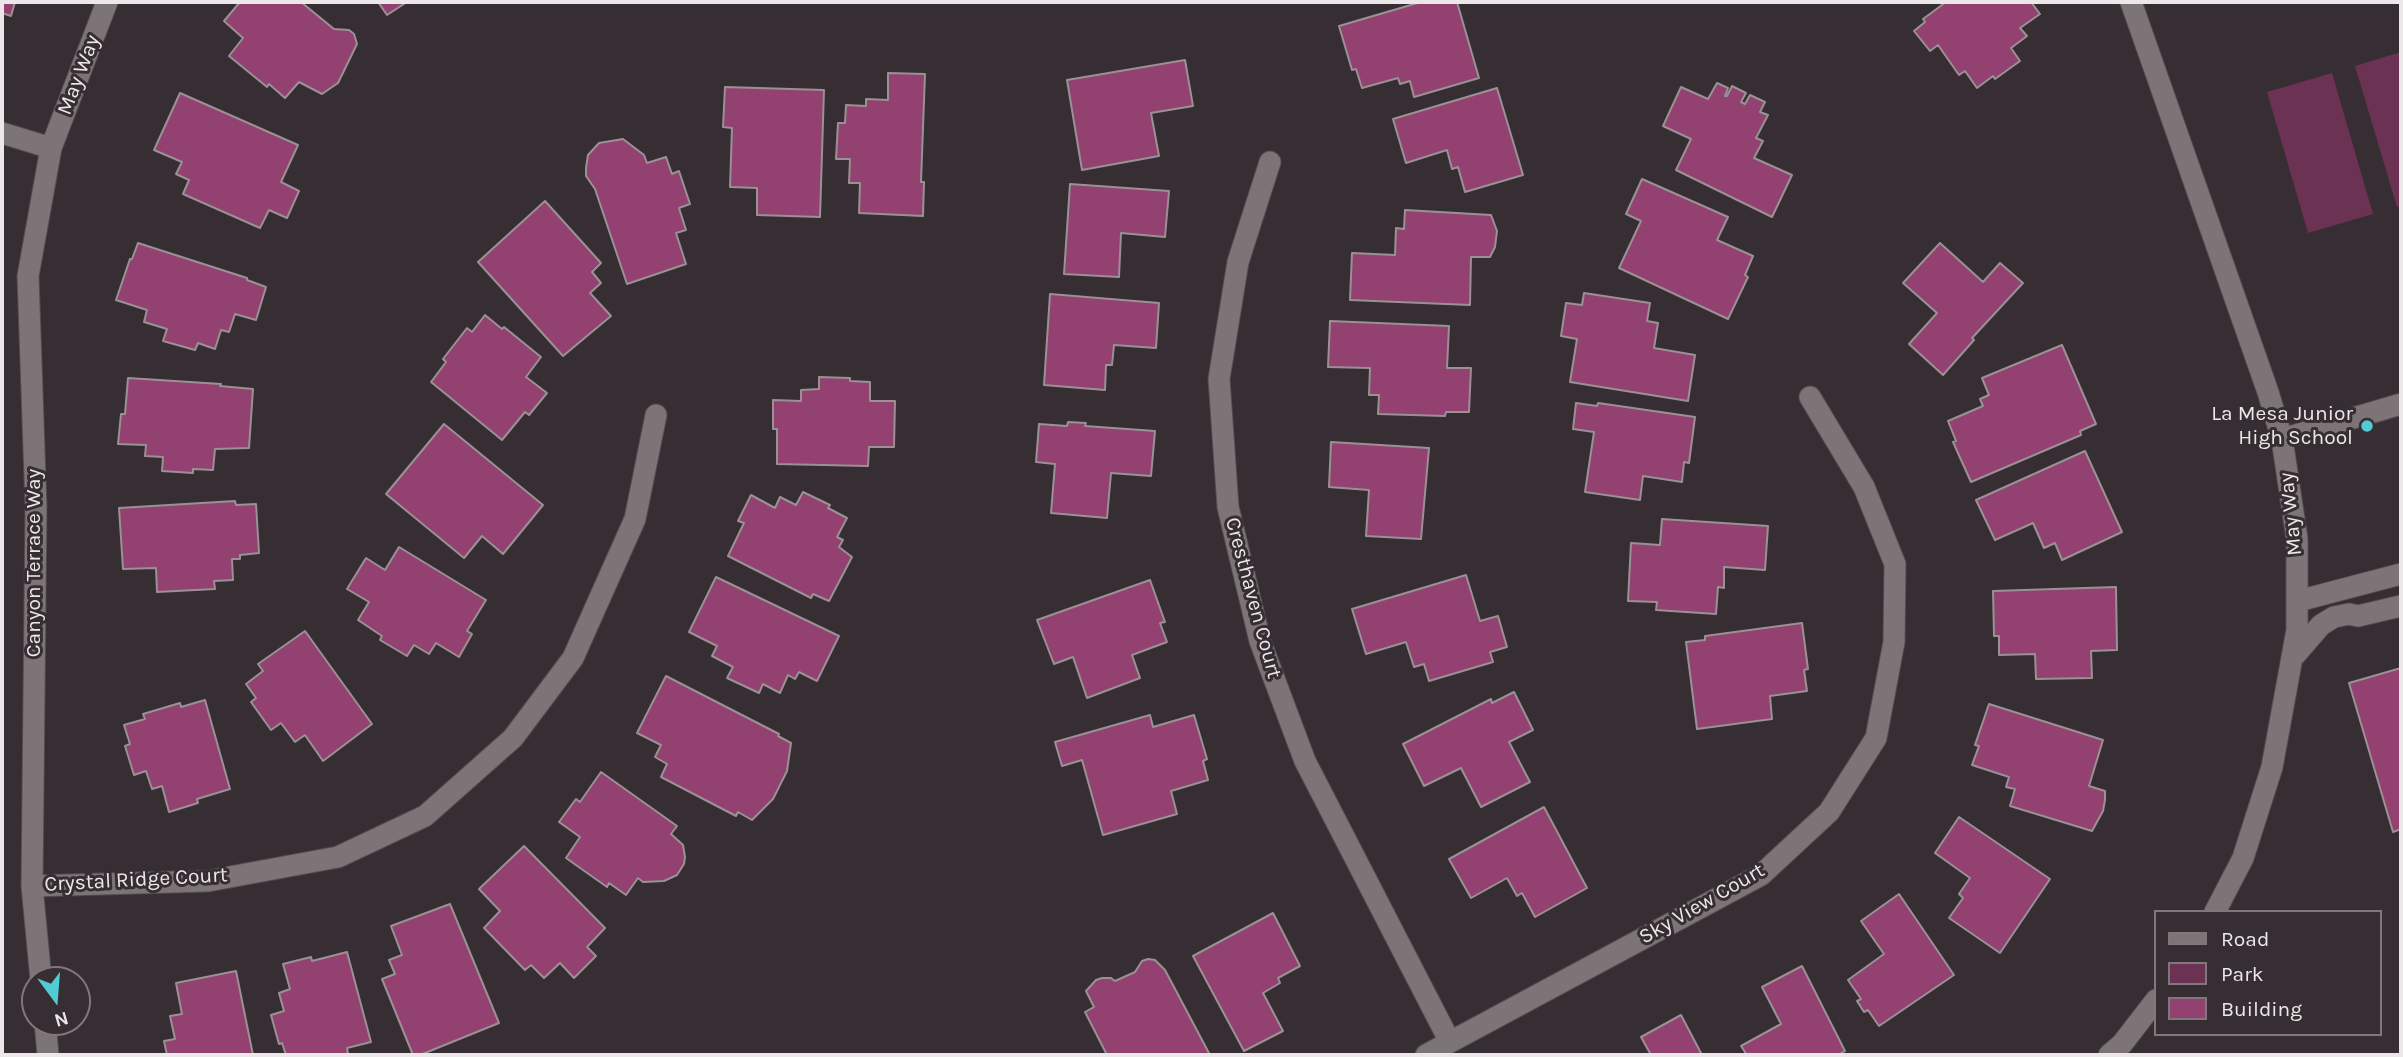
<!DOCTYPE html>
<html>
<head>
<meta charset="utf-8">
<style>
	body { margin:0 }
	#map { position:relative; width:2403px; height:1057px; overflow:hidden; background:#362e32; font-family:Karla,sans-serif }
	canvas { display:block }
	.frame { position:absolute; inset:0; border:4px solid #ece7e9; pointer-events:none }
	.legend { position:absolute; left:2154px; top:910px; width:228px; height:126px; box-sizing:border-box; background:#362e32; border:2px solid #7f787b; margin:0; padding:9px 12px; list-style:none; font-size:21px; color:#ece7e9 }
	.legend li { display:flex; align-items:center; gap:14px; height:35px }
	.legend b { width:35px; border:2px solid #7f787b }
	.north { position:absolute; left:21px; top:966px; width:70px; height:70px; box-sizing:border-box; background:#362e32; border:2px solid #7f787b; border-radius:50%; rotate:164deg; font-size:19px; font-weight:700; line-height:28px; text-align:center; color:#ece7e9 }
	.north::after { content:''; display:block; margin:auto; width:24px; height:32px; background:#51ccd3; clip-path:polygon(50% 0,100% 100%,50% 72%,0 100%) }
</style>
</head>
<body>
<div id="map">
<canvas width="2403" height="1057"></canvas>
<div class="frame"></div>
<ul class="legend">
<li><b style="height:9px;background:#7d7478"></b>Road</li>
<li><b style="height:19px;background:#6b3253"></b>Park</li>
<li><b style="height:19px;background:#924170"></b>Building</li>
</ul>
<div class="north">N</div>
</div>
<script>
const c = document.querySelector('canvas').getContext('2d');
c.lineJoin = 'round';
function paint(path, color) {
  c.fillStyle = color;
  c.fill(path, 'evenodd');
}
function strokePath(path, color, width, dash) {
  c.strokeStyle = color;
  c.lineWidth = width;
  c.lineCap = dash ? 'butt' : 'round';
  c.setLineDash(dash || []);
  c.stroke(path);
}
function label(font, color, halo, rows, align = 'center') {
  c.font = font + ' Karla,sans-serif';
  c.lineWidth = 6;
  c.setLineDash([]);
  c.textBaseline = 'middle';
  c.strokeStyle = halo;
  c.fillStyle = color;
  for (const [text, x, y, turn = 0] of rows) {
    c.save();
    c.translate(x, y);
    c.rotate((+turn || 0) * Math.PI / 180);
    c.textAlign = isNaN(turn) ? turn : align;
    if (halo) c.strokeText(text, 0, 0);
    c.fillText(text, 0, 0);
    c.restore();
  }
}
const green = new Path2D(`
	M2401 52V206L2397 207 2355 66Z
	M2332 73 2373 214 2308 233 2267 92Z`);
const building = new Path2D(`
	M2 2H15L11 16 2 13Z
	M240 2H301L334 29 349 30 354 34 357 44 338 83 322 94 299 82 285 98 269 84 267 87 229 56 243 38 224 21Z
	M378 2H407L387 15Z
	M1421 2H1457L1479 78 1414 97 1410 81 1400 84 1398 78 1362 88 1356 69 1352 70 1339 26Z
	M1946 2H2031L2040 14 2020 28 2027 36 2011 48 2020 61 1995 79 1993 76 1977 88 1965 71 1959 75 1938 45 1930 51 1914 31 1925 22 1923 19Z
	M1185 60 1193 106 1151 113 1159 156 1082 170 1067 80Z
	M888 73 925 74 921 182H924L923 216 859 213 860 183H849L850 159H836L838 123H845L846 105 866 106V99L888 100Z
	M1717 83 1728 88 1725 96H1727L1732 86 1746 93 1741 102 1745 104 1750 95 1765 102 1760 112 1768 115 1756 138 1763 141 1754 158 1792 175 1772 217 1676 170 1691 139 1663 126 1681 87 1708 99Z
	M725 87 824 90 820 217 757 215V188L730 187 732 128 723 127Z
	M1497 88 1523 175 1465 192 1458 167 1452 169 1447 150 1406 163 1393 119Z
	M180 93 298 145 281 182 299 191 287 218 269 210 260 228 183 194 189 180 176 174 182 162 154 150Z
	M623 139 644 155 647 163 666 157 672 174 679 171 690 204 679 208 686 230 676 233 686 264 627 284 595 189 586 176V168L588 155 599 143Z
	M1642 179 1728 217 1717 240 1753 256 1745 275 1748 277 1728 319 1619 268 1641 221 1626 214Z
	M1070 184 1169 191 1165 237 1121 233 1119 277 1064 274Z
	M545 201 601 263 592 272 601 283 590 293 611 316 563 356 478 262Z
	M1405 210 1491 215 1497 231 1495 247 1490 257H1471L1470 305 1350 300 1352 253 1395 255 1396 228 1404 229Z
	M138 243 247 278V280L266 287 256 320 235 314 229 332 221 330 215 349 198 343 195 350 163 341 167 329 144 322 147 310 116 300 130 259H132Z
	M1940 243 1983 282 2000 263 2023 283 1972 338 1974 340 1943 375 1909 344 1937 313 1903 283Z
	M1584 293 1650 303 1647 321 1658 323 1654 348 1695 355 1688 401 1570 382 1577 339 1561 336 1566 303 1582 305Z
	M1050 294 1159 303 1156 348 1114 345 1112 365H1106L1105 390 1044 385Z
	M485 315 502 329 504 327 541 357 526 377 547 393 529 415 525 412 502 440 431 382 446 362 443 359 467 328 472 332Z
	M1330 321 1449 326 1447 368H1471L1469 412H1446L1445 416 1378 414 1379 395H1369L1370 368 1328 367Z
	M2062 345 2096 424 2080 431 2081 435 1971 482 1953 442 1956 441 1948 421 1983 406 1980 399 1989 395 1982 378Z
	M819 377 850 378V381L870 382V401H895L894 447H869L868 466 777 464V429H773V400L801 401V390L819 389Z
	M128 378 221 384 220 386 253 389 249 448 215 449 213 470 193 469V473L162 471 163 457 145 456 146 445 118 444 121 414H125Z
	M1576 403 1597 406 1598 403 1695 417 1689 463 1684 462 1682 482 1643 476 1640 500 1585 492 1594 432 1573 429Z
	M1068 422 1086 423 1085 426 1155 431 1151 476 1111 473 1107 518 1051 513 1055 464 1036 462 1039 424 1067 426Z
	M444 424 543 505 503 554 482 536 464 558 386 494Z
	M1331 442 1429 448 1421 539 1366 536 1369 490 1329 487Z
	M2085 451 2122 532 2062 560 2055 543 2044 548 2033 523 1995 540 1976 500Z
	M803 492 830 505 828 508 847 518 837 537 843 540 839 547 852 557 829 601 813 594 811 598 728 556 744 523 738 521 751 495 775 508 780 497 796 505Z
	M235 501 236 505 256 504 259 553 240 555V559H232L233 580 214 581 215 589 157 592 156 568 123 569 119 508Z
	M1662 519 1768 526 1765 570 1724 567V588L1718 587 1716 614 1656 610 1657 602 1628 601 1631 543 1660 545Z
	M399 547 486 600 467 631 472 634 459 657 436 643 429 654 414 645 407 656 380 640 382 636 358 620 369 602 347 589 366 558 385 570Z
	M1466 575 1480 621 1498 616 1507 647 1490 652 1493 662 1429 681 1424 664 1414 667 1406 642 1366 654 1352 609Z
	M716 577 839 636 817 681 799 672 795 679 788 675 780 693 763 684 759 693 727 678 733 667 712 656 717 646 689 632Z
	M1150 580 1165 622 1160 623 1167 642 1132 655 1140 678 1087 698 1073 657 1054 664 1037 620Z
	M2116 587 2117 650 2091 651 2092 678 2036 679 2035 654 1999 655V636H1994L1993 591Z
	M1802 623 1808 669 1804 670 1807 691 1770 696 1772 719 1697 729 1686 642 1705 640V636Z
	M305 631 372 724 323 761 305 735 295 742 281 723 271 730 251 702 256 698 246 684 263 671 258 664Z
	M2401 668V829L2393 832 2349 683Z
	M666 676 779 734 778 736 791 743 787 771 773 799 752 820 738 812 736 816 661 777 667 764 655 757 661 745 637 733Z
	M1514 692 1533 730 1509 742 1530 782 1481 807 1461 768 1424 786 1403 744 1491 699 1492 703Z
	M205 700 230 789 197 799 198 803 169 812 162 786 152 789 146 771 134 775 125 746 130 744 124 725 145 719 143 714 180 703 181 707Z
	M1989 704 2103 740 2089 786 2105 791V800L2103 811 2092 831 2010 806 2015 789 2006 787 2009 777 1972 765 1979 746 1975 745Z
	M1150 715 1153 727 1194 715 1207 759 1203 761 1208 780 1171 791 1177 814 1103 835 1082 760 1062 766 1055 742Z
	M601 772 677 826 671 834 683 845 685 857 684 864 677 875 664 881 643 882 638 878 626 895 609 883 607 887 566 858 580 837 559 822 576 799 580 802Z
	M1544 807 1587 888 1535 917 1522 893 1517 896 1507 878 1471 898 1449 859Z
	M1959 817 2050 879 2000 953 1949 918 1963 898 1959 894 1970 878 1935 853Z
	M524 846 605 928 587 947 596 956 574 978 560 963 544 978 531 965 525 970 484 928 500 911 479 889Z
	M1899 894 1954 975 1879 1026 1868 1010 1864 1012 1857 1001 1861 999 1848 980 1884 954 1861 921Z
	M450 904 499 1023 420 1055H413L382 979 395 974 389 960 402 955 391 926Z
	M1273 913 1300 966 1278 978 1280 983 1263 993 1283 1031 1244 1051 1193 956Z
	M347 952 371 1042 347 1048 348 1053 344 1055H286L282 1043 279 1044 271 1015 284 1011 279 993 290 989 283 964 311 957 312 961Z
	M1148 959 1155 960 1165 970 1210 1055H1107L1085 1012 1094 1007 1086 991 1096 980 1102 978H1111L1115 981 1135 972 1142 961Z
	M1802 966 1845 1051 1838 1055H1747L1741 1046 1781 1024 1762 987Z
	M236 971 253 1055H167L164 1041 175 1039 170 1016 182 1014 176 983Z
	M1681 1015 1702 1055H1651L1641 1037Z`);
const minor = new Path2D(`
	M2131 2 2268 392 2282 439 2297 539V630L2272 767 2243 858 2215 912
	M2 133 51 148
	M1270 162 1238 262 1219 379 1228 507 1260 641 1305 761 1450 1042
	M2282 439 2401 404
	M2298 601 2401 574
	M2295 655 2321 625 2334 617 2349 614 2358 616 2401 606
	M32 886 208 881 338 857 425 816 513 738 573 658 635 519 656 415
	M41 980 32 886 36 507 28 276 51 148 107 2
	M45 1022 48 1055
	M1426 1055 1761 875 1829 812 1876 738 1894 642 1895 564 1864 487 1810 397
	M2109 1055 2122 1044 2156 1000`);
const markers = [
	[2367,426,7,"#51ccd3"]
];
const streetNames = [
	["May Way",79,75,-69],
	["May Way",2291,514,-96],
	["Canyon Terrace Way",34,563,-90],
	["Cresthaven Court",1253,598,75],
	["Crystal Ridge Court",136,880,-3],
	["Sky View Court",1702,904,-30]
];
const poiNames = [
	["La Mesa Junior",2353,414],
	["High School",2353,438]
];
paint(green, '#6b3253');
paint(building, '#924170');
strokePath(building, '#9a9195', 2);
strokePath(minor, '#544d50', 23);
strokePath(minor, '#7d7478', 21);
for (const [x, y, r, color] of markers) {
  const dot = new Path2D();
  dot.arc(x, y, r, 0, 2 * Math.PI);
  c.fillStyle = color;
  c.fill(dot);
  strokePath(dot, '#362e32', 2.5);
}
label('21px', '#ece7e9', '#362e32', streetNames);
label('21px', '#ece7e9', '#362e32', poiNames, 'right');
</script>
</body>
</html>
